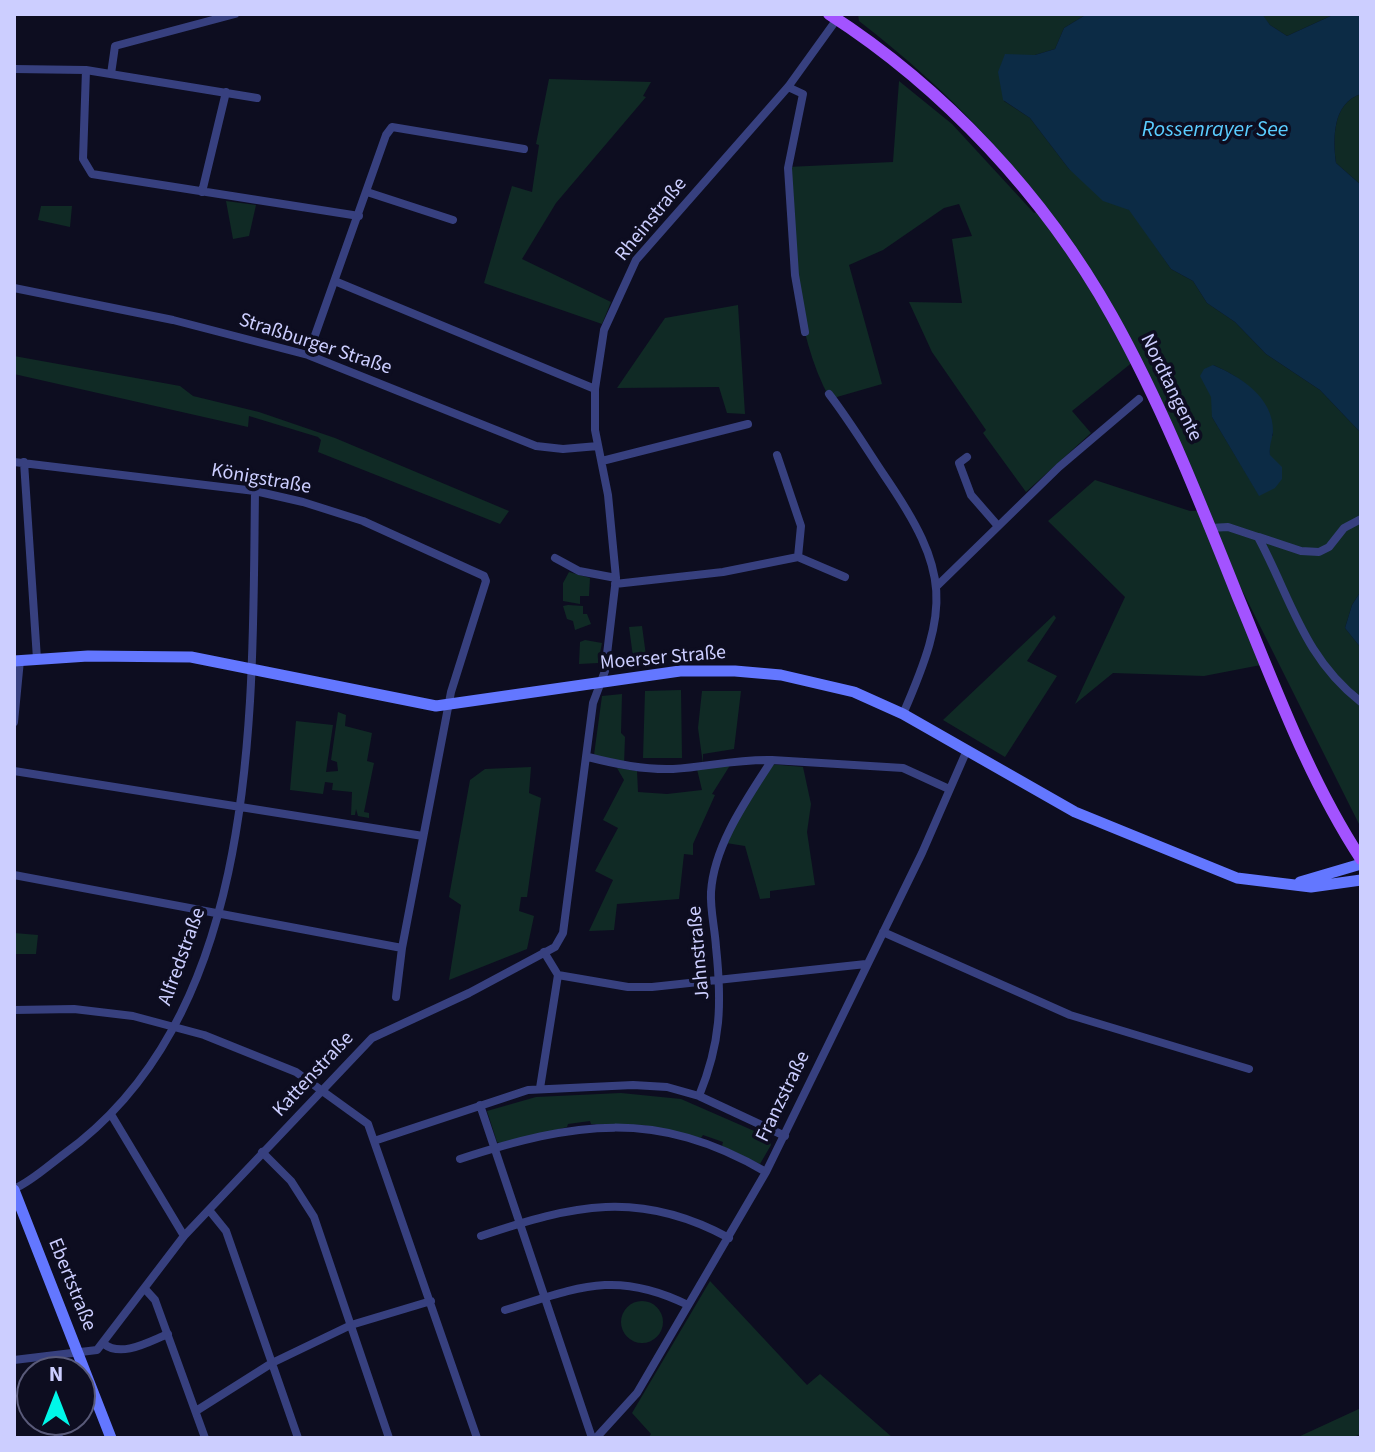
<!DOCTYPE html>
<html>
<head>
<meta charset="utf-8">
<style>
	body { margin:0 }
	#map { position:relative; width:1375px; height:1452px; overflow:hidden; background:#0d0d20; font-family:"Source Sans 3",sans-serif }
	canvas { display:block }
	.frame { position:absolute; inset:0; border:16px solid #ccceff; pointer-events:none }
	.north { position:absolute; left:16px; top:1356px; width:80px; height:80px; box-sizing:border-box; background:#0d0d20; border:2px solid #595a79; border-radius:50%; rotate:0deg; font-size:22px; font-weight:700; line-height:32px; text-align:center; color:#ccceff }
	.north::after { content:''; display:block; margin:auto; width:28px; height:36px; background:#00f7e8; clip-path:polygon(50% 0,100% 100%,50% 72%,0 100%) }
</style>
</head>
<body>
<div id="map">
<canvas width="1375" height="1452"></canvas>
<div class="frame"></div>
<div class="north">N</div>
</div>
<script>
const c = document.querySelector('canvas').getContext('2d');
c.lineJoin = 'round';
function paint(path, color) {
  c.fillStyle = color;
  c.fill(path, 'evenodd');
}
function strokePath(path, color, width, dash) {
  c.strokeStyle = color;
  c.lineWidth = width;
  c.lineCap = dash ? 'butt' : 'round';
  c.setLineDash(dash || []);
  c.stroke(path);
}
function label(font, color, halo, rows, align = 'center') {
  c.font = font + ' "Source Sans 3",sans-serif';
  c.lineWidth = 7;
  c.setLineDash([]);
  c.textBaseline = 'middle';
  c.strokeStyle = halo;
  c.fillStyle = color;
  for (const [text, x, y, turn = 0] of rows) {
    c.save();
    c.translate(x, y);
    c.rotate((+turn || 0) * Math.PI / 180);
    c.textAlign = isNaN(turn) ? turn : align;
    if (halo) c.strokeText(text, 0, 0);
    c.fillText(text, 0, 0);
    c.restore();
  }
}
const green = new Path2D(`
	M858 14H1087L1064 28 1055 49 1035 55H1005L1004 101 1030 118 1069 169 1131 211 1171 269 1193 281 1207 303 1235 322 1266 354 1320 390 1361 433V591L1352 605 1345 628 1361 648V828L1221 548 1266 664 1204 676 1113 673 1075 704 1125 597 1048 521 1095 480 1190 511H1204L1134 361 1072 411 1091 433 1026 492 983 433 986 430 932 352 909 302 962 303 952 239 972 236 959 204 944 208 883 250 849 265 882 384 830 399C792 329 793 245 788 167L893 162 899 81 952 124 1034 213 1041 210 1079 262C1022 165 948 90 859 21ZM1213 365C1246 379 1268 398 1273 435L1268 440 1270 456 1259 495 1212 417Z
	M1261 14H1335L1287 36 1270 25Z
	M549 79 651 82 643 96 646 97 556 203 522 259 611 302 602 324 484 283 512 186 532 192 539 145 536 144Z
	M1361 94V185L1336 163C1333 139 1332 103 1361 94Z
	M226 201 256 205 249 236 233 239Z
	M41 206H72L70 227 38 220Z
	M738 305 745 414 727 413 719 387 617 388 665 318Z
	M14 356 180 386 193 396 259 412 335 438 509 511 500 524 318 452 321 440 318 437 249 416 248 427 14 374Z
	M569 572 590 578 589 596H580V604L563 601V583Z
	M568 605 583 606V614H587L591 624 575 630 573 621 567 619 563 606Z
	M1054 615 1056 618 1027 661 1057 676 1005 757 943 720Z
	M642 626 647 663 634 664 629 627Z
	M585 640 602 643 598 663 579 664 580 642Z
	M681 690 682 758H643L645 691Z
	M702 691H741L734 749 703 754V763L734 759 712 794 715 795 693 844V855L684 854 679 899 617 904 614 930 589 931 613 880 595 871 618 828 603 820 624 780 617 768 637 771 638 792 667 794 702 790 696 765 703 764 698 728Z
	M622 694 621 733 625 737 624 765 594 755 602 696Z
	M338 712 346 715 345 726 372 733 367 761 374 763 364 812 369 813V818L358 816 356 809 355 815H351L352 792 332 790 333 783 325 782 323 794 290 790 296 721 333 725 326 772 338 771 337 762 331 760Z
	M769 764 803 767 811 804 807 832 815 885 770 891V898L760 899 745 846 726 843Z
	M531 767 529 793 541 798 527 897H521L519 911 534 916 527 949 449 980 461 905 449 897 470 780 485 769Z
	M14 933 38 935 36 954H14Z
	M621 1093 681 1099 768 1137 771 1145 760 1164 722 1146 723 1142 703 1135 701 1138 643 1125 591 1124 590 1121 568 1124 567 1127 502 1144 497 1142 487 1111 536 1097Z
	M710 1281 807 1385 820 1374 893 1438H648L651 1434 632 1413Z
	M621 1322a21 21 0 1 1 42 0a21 21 0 1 1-42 0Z
	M1361 1408V1434L1351 1438H1296Z`);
const water = new Path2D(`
	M1087 14H1262L1270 25 1287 36 1335 14H1361V94C1332 103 1333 139 1336 163L1361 185V433L1320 390 1266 354 1235 322 1207 303 1193 281 1171 269 1129 210 1103 201 1069 169 1030 118 1003 100 998 72 1005 54 1035 55 1055 49 1064 28Z
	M1213 365C1239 376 1274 397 1273 432 1272 440 1269 445 1270 455L1282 467V479L1275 488 1259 496 1212 417 1211 397 1200 376 1204 369Z
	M1361 591V648L1345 628 1352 605Z`);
const street = new Path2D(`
	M14 69 86 70 257 98
	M86 70 83 159 92 174 359 216
	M111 74 115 46 235 14
	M788 87 803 94 788 168 795 275 805 332
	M202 192 226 92
	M367 192 453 220
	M337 282 595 389
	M14 288 173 320 308 355 536 446 563 449 598 446
	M308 355 386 135 392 127 524 149
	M829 394C849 420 866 448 884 475 951 573 950 606 903 714
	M777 455 801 526 798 557
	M967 457 959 463 971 495 998 526
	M602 461 748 424
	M14 462 255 491 303 502 363 521 484 576 486 581 451 692 402 948 396 997
	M24 462 37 659
	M1210 528 1228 527 1258 537C1291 598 1303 657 1361 702
	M1259 537 1301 551 1319 552 1329 547 1344 528 1361 519
	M555 558 579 571 616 578
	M615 584 723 572 798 557 845 577
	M937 586 1059 467 1139 399
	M14 722 20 660
	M588 757C616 764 644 770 673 769 708 767 734 759 772 760
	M14 771 423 836
	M14 875 402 948
	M883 932 1070 1015 1249 1069
	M558 975 628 987H652L866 964
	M14 1010 74 1009 133 1016 204 1035 296 1072 368 1124 477 1438
	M540 1088 558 975 544 952
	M699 1096C721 1042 722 1004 716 947 715 929 710 910 711 892 714 845 747 799 772 760L903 768 949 789
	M480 1105 592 1438
	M112 1116 184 1236
	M374 1141 528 1090 633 1085 667 1087 699 1096 785 1136
	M262 1152 291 1181 314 1217 389 1438
	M460 1159C574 1122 656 1108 766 1172
	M14 1189C32 1181 48 1166 64 1154 262 1011 252 710 255 491
	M209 1210 226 1231 298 1438
	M481 1236C573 1205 639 1189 729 1238
	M145 1289 155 1300 205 1438
	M505 1310C577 1288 615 1269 688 1305
	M104 1344C122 1358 150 1341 168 1334
	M14 1360 97 1350 184 1236 372 1038 469 993 555 947 563 933 593 703 605 671 616 578 608 495 595 430V389L604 330 636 260 788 87 837 19
	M196 1411 272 1363 351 1325 431 1301
	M57 1438 66 1420
	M596 1438 637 1393 766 1172 922 853 967 750`);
const secondary = new Path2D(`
	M14 661 88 656 191 657 436 706 680 671H735L781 675 854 692 903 714 1075 812 1237 878 1311 887 1361 880
	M1300 882 1361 864
	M14 1190 111 1438`);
const primary = new Path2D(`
	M829 14C944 88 1045 196 1112 316 1162 405 1200 502 1238 597 1275 686 1308 778 1361 859`);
const streetNames = [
	["Rheinstraße",652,220,-51],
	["Straßburger Straße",315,345,18],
	["Nordtangente",1170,388,64],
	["Königstraße",261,480,10],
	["Moerser Straße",663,659,-5],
	["Jahnstraße",700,953,-95],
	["Alfredstraße",183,957,-70],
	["Kattenstraße",314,1075,-47],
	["Franzstraße",784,1097,-64],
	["Ebertstraße",71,1285,68]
];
const waterNames = [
	["Rossenrayer See",1215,131]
];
paint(green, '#102a25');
paint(water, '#0c2b45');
strokePath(street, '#37407f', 8);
strokePath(secondary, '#6377ff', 11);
strokePath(primary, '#a353ff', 12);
label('20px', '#ccceff', '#0d0d20', streetNames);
label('italic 22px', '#5acdff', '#0d0d20', waterNames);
</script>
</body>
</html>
